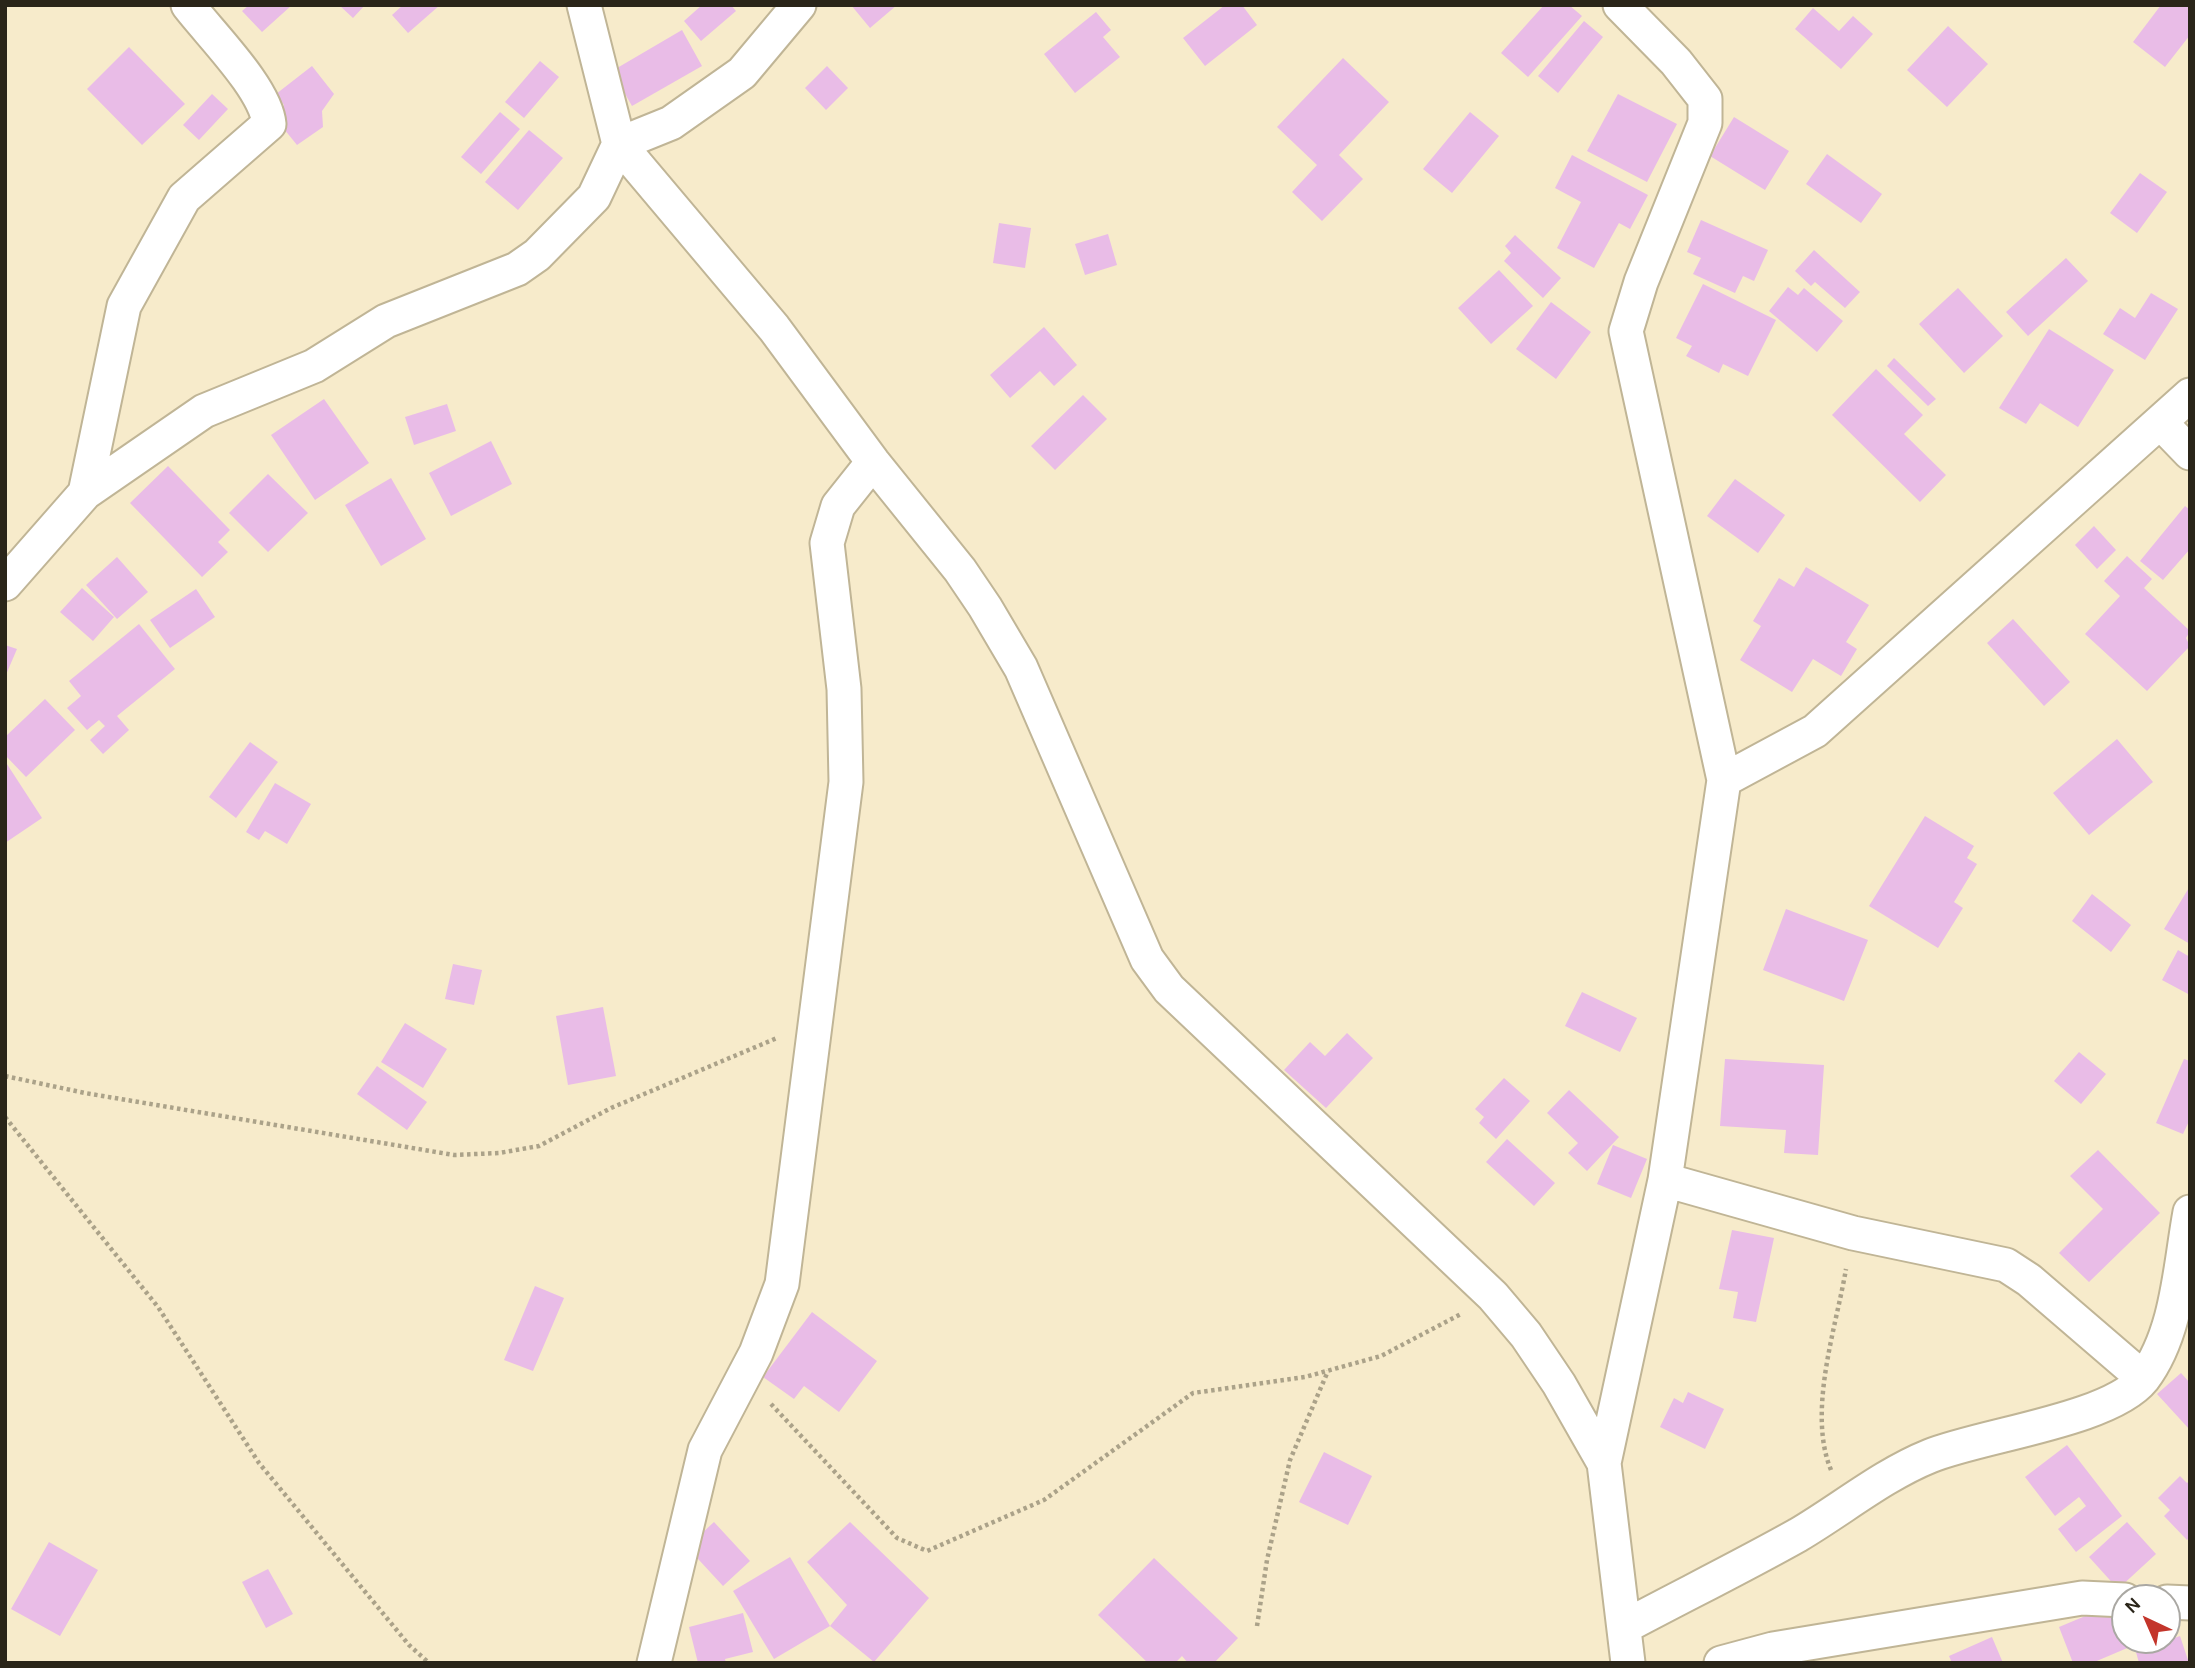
<!DOCTYPE html>
<html>
<head>
<meta charset="utf-8">
<style>
	body { margin:0 }
	#map { position:relative; width:2195px; height:1668px; overflow:hidden; background:#f7ebcb; font-family:Karla,sans-serif }
	canvas { display:block }
	.frame { position:absolute; inset:0; border:7px solid #2a2519; pointer-events:none }
	.north { position:absolute; left:2111px; top:1584px; width:70px; height:70px; box-sizing:border-box; background:#fff; border:2px solid #aaa8a3; border-radius:50%; rotate:316deg; font-size:19px; font-weight:700; line-height:28px; text-align:center; color:#2a2519 }
	.north::after { content:''; display:block; margin:auto; width:24px; height:32px; background:#c3352b; clip-path:polygon(50% 0,100% 100%,50% 72%,0 100%) }
</style>
</head>
<body>
<div id="map">
<canvas width="2195" height="1668"></canvas>
<div class="frame"></div>
<div class="north">N</div>
</div>
<script>
const c = document.querySelector('canvas').getContext('2d');
c.lineJoin = 'round';
function paint(path, color) {
  c.fillStyle = color;
  c.fill(path, 'evenodd');
}
function strokePath(path, color, width, dash) {
  c.strokeStyle = color;
  c.lineWidth = width;
  c.lineCap = dash ? 'butt' : 'round';
  c.setLineDash(dash || []);
  c.stroke(path);
}
const building = new Path2D(`
	M249 5H292L262 32 242 11Z
	M339 5H365L353 18Z
	M403 5H440L408 33 392 15Z
	M702 5H731L736 11 701 41 684 21Z
	M851 5H897L870 28Z
	M1225 5H1242L1257 25 1205 66 1183 38Z
	M1544 5H1569L1582 16 1528 77 1501 53Z
	M2161 5H2190V35L2165 67 2133 42Z
	M1813 8 1839 31 1853 16 1873 34 1841 69 1795 29Z
	M1096 12 1111 30 1103 37 1120 57 1075 93 1044 54Z
	M1584 21 1603 37 1558 93 1538 76Z
	M1948 26 1988 64 1947 107 1907 70Z
	M682 30 702 66 632 106 612 71Z
	M129 47 185 104 142 145 87 89Z
	M1343 58 1389 102 1339 155 1363 179 1322 221 1292 192 1317 165 1277 127Z
	M540 61 559 77 524 118 505 102Z
	M312 66 334 94 322 111 323 127 297 145 275 118 284 105 276 94Z
	M827 66 848 88 826 110 805 88Z
	M212 94 228 109 199 140 183 125Z
	M1618 94 1677 124 1647 182 1587 151Z
	M500 112 520 129 481 174 461 157Z
	M1470 112 1499 136 1452 193 1423 169Z
	M1734 117 1789 151 1765 190 1710 156Z
	M529 130 563 158 518 210 485 182Z
	M1827 154 1882 194 1861 223 1806 184Z
	M1572 155 1648 195 1630 229 1619 223 1594 268 1557 248 1581 202 1555 188Z
	M2140 173 2167 192 2137 233 2110 213Z
	M1701 220 1768 250 1754 281 1743 276 1735 293 1693 274 1701 258 1687 252Z
	M999 223 1031 228 1025 268 993 263Z
	M1108 234 1117 265 1085 275 1075 244Z
	M1515 235 1561 278 1543 298 1504 261 1511 253 1505 246Z
	M1814 250 1860 292 1845 308 1815 282 1811 286 1795 271Z
	M2066 258 2088 281 2028 336 2006 312Z
	M1499 270 1533 306 1491 344 1458 308Z
	M1703 284 1776 320 1748 376 1723 364 1719 373 1686 356 1692 346 1676 338Z
	M1788 287 1798 295 1804 288 1843 321 1817 352 1769 311Z
	M1958 288 2003 336 1964 373 1919 324Z
	M2151 293 2178 309 2145 360 2103 334 2120 308 2135 318Z
	M1551 302 1591 332 1556 379 1516 349Z
	M1044 327 1077 365 1054 386 1040 371 1010 398 990 375Z
	M2049 329 2114 370 2078 427 2040 403 2026 424 1999 408Z
	M1894 358 1936 399 1928 406 1887 366Z
	M1876 369 1923 415 1904 434 1946 475 1920 502 1832 415Z
	M1083 395 1107 419 1055 470 1031 446Z
	M324 399 369 463 315 500 271 435Z
	M447 404 456 431 414 445 405 417Z
	M491 441 512 484 451 516 429 473Z
	M168 466 230 530 218 542 228 552 202 577 130 503Z
	M268 474 308 513 268 552 229 513Z
	M391 478 426 539 381 566 345 505Z
	M1735 479 1785 515 1758 553 1707 516Z
	M2185 506 2190 510V549L2163 580 2140 561Z
	M2094 526 2116 550 2097 569 2075 545Z
	M2127 556 2152 579 2144 588 2190 631 2186 638 2190 646 2147 691 2085 634 2120 596 2104 581Z
	M117 557 148 592 117 619 86 585Z
	M1806 567 1869 605 1846 642 1857 649 1841 676 1813 659 1792 692 1740 660 1761 626 1753 621 1779 578 1794 587Z
	M82 588 114 617 93 641 60 612Z
	M196 589 215 617 170 648 150 620Z
	M2013 619 2070 682 2044 706 1987 643Z
	M139 624 175 669 117 716 129 730 103 754 90 740 105 726 99 720 87 730 67 708 81 696 69 681Z
	M5 645 17 649 5 677Z
	M45 699 75 730 26 777 5 755V737Z
	M2117 739 2153 782 2089 835 2053 793Z
	M250 742 278 762 236 818 209 797Z
	M5 761 42 818 5 843Z
	M275 783 311 804 287 844 265 831 259 840 246 832Z
	M1925 816 1974 846 1967 858 1977 864 1954 902 1963 908 1938 948 1869 906Z
	M2190 886V944L2164 929Z
	M2092 894 2131 925 2111 952 2072 921Z
	M1786 909 1868 940 1844 1001 1763 970Z
	M2178 950 2190 957V995L2162 980Z
	M453 964 482 970 474 1005 445 999Z
	M1582 992 1637 1018 1620 1052 1565 1026Z
	M603 1007 616 1076 568 1085 556 1016Z
	M405 1023 447 1049 423 1088 381 1062Z
	M1347 1033 1373 1058 1326 1108 1284 1070 1310 1042 1325 1056Z
	M2079 1052 2106 1074 2081 1104 2054 1081Z
	M1725 1059 1824 1065 1818 1155 1784 1153 1786 1130 1720 1126Z
	M2184 1059 2190 1061V1119L2183 1134 2156 1123Z
	M377 1066 427 1102 407 1130 357 1094Z
	M1504 1078 1530 1101 1496 1139 1479 1123 1484 1117 1475 1109Z
	M1569 1090 1619 1137 1587 1171 1568 1153 1578 1143 1547 1113Z
	M1507 1139 1555 1183 1534 1206 1486 1162Z
	M1613 1145 1647 1159 1631 1198 1597 1184Z
	M2098 1150 2160 1213 2089 1282 2059 1253 2103 1209 2070 1176Z
	M1732 1230 1774 1238 1756 1322 1733 1318 1738 1292 1719 1289Z
	M535 1286 564 1298 533 1371 504 1360Z
	M812 1312 877 1361 839 1412 804 1386 794 1399 763 1377Z
	M2181 1373 2190 1383V1430L2157 1394Z
	M1688 1392 1724 1409 1705 1449 1660 1427 1674 1398 1683 1403Z
	M2067 1445 2122 1516 2076 1552 2058 1529 2086 1506 2079 1497 2055 1516 2025 1477Z
	M1324 1452 1372 1476 1348 1525 1299 1502Z
	M2180 1476 2187 1483 2190 1480V1537L2187 1540 2164 1516 2170 1510 2158 1498Z
	M714 1522 750 1561 723 1586 687 1547Z
	M850 1522 929 1598 874 1662 830 1626 774 1659 733 1591 790 1557 830 1626 847 1605 807 1562Z
	M2127 1522 2156 1554 2118 1589 2089 1557Z
	M49 1542 98 1570 60 1636 11 1609Z
	M1154 1558 1238 1638 1214 1663H1188L1182 1656 1175 1663H1148L1098 1615Z
	M268 1569 293 1614 266 1628 242 1582Z
	M2114 1604 2125 1630V1640H2129L2132 1646 2092 1663H2073L2059 1627Z
	M743 1613 753 1652 725 1659 726 1663H698L689 1627Z
	M2180 1636 2189 1663H2139L2136 1652Z
	M1992 1637 2003 1663H1952L1949 1656Z`);
const path = new Path2D(`
	M5 1076 85 1093 454 1155 499 1153 539 1146 611 1108 777 1038
	M5 1117 158 1307 259 1463 409 1645 429 1663
	M771 1404 897 1538 927 1551 1044 1500 1193 1393 1305 1377 1381 1356 1461 1314
	M1831 1470C1807 1412 1836 1328 1846 1269
	M1257 1626 1267 1560 1290 1460 1328 1371`);
const minor = new Path2D(`
	M584 5 619 144 774 328 873 462 960 570 985 607 1021 668 1147 959 1169 989 1493 1296 1526 1335 1559 1384 1604 1463 1628 1663
	M2161 423 2190 453
	M85 493 124 306 184 198 269 124C266 89 211 35 188 5
	M5 584 85 493 204 411 314 366 386 321 517 269 537 255 594 197 619 144 671 123 742 73 799 5
	M1724 780 1815 731 2190 395
	M1665 1180 1853 1233 2006 1265 2029 1280 2143 1378
	M1604 1463 1665 1180 1724 780 1626 331 1641 282 1705 123V99L1676 62 1620 5
	M2167 1602 2190 1603
	M1624 1627C1682 1596 1741 1567 1798 1535 1842 1509 1883 1475 1930 1456 1982 1435 2110 1420 2143 1379 2178 1333 2180 1266 2190 1212
	M654 1663 705 1450 756 1353 782 1284 846 782 844 689 827 543 838 506 873 462
	M1721 1663 1773 1649 2082 1598 2125 1600`);
paint(building, '#e9bce7');
strokePath(minor, '#c0b596', 37);
strokePath(path, '#aba289', 4.5, [3.5, 3.5]);
strokePath(minor, '#fff', 33);
</script>
</body>
</html>
